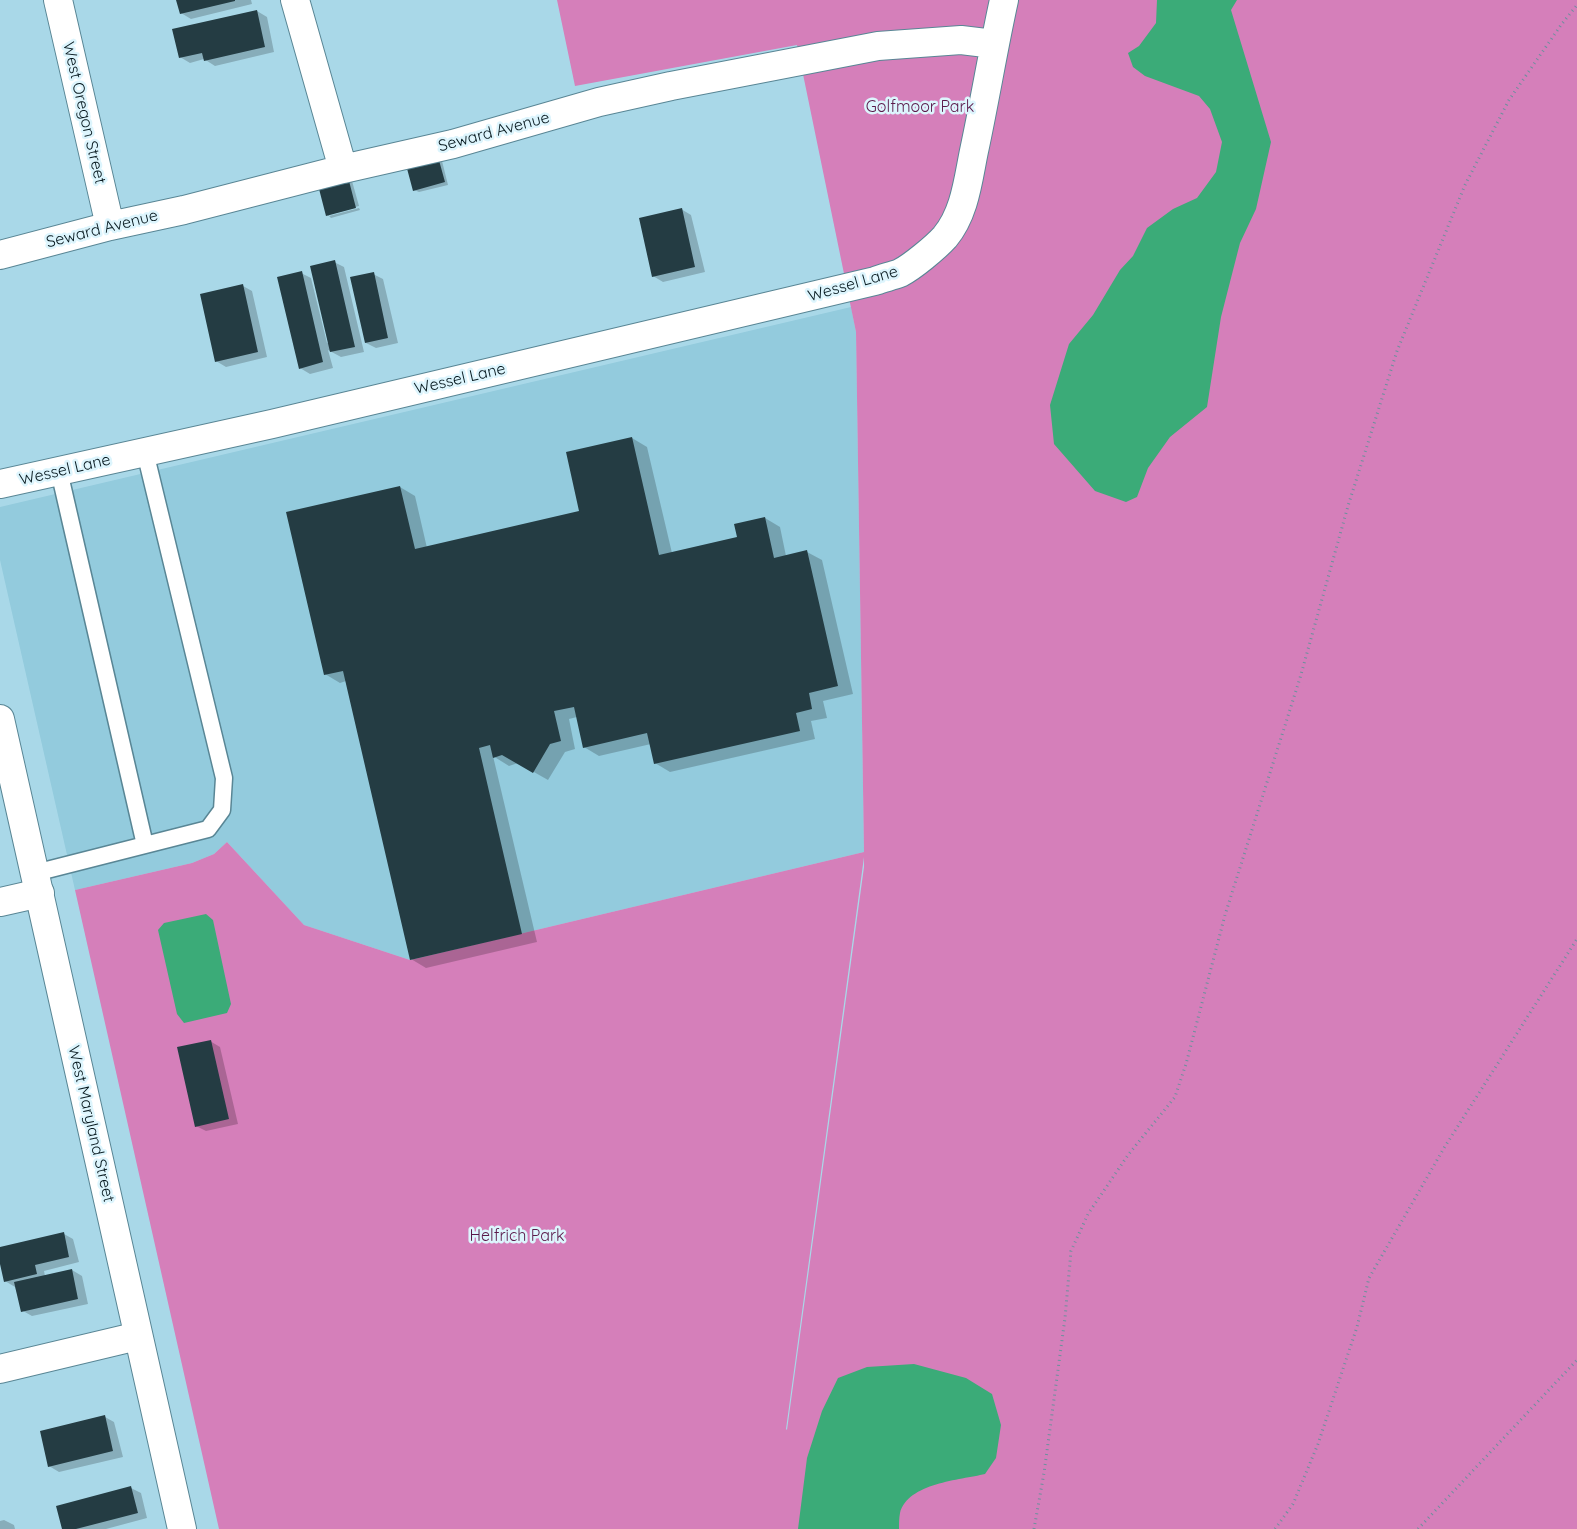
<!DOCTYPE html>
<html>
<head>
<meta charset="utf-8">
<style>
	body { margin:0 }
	canvas { display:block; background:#a9d8e8 }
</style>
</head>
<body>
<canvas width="1577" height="1529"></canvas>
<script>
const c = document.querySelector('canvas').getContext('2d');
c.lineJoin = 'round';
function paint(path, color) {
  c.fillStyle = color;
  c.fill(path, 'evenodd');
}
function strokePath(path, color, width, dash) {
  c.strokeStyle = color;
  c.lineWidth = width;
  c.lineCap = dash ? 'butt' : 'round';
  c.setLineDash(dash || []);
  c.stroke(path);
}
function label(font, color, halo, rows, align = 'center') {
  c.font = font + ' Quicksand,sans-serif';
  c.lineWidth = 5;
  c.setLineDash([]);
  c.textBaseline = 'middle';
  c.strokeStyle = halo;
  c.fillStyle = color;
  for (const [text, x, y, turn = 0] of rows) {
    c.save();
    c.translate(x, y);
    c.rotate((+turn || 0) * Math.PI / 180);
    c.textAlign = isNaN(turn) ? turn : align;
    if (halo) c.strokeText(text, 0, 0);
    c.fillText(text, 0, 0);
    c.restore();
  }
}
const built = new Path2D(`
	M851 307 856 332 864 852 410 960 304 925 227 842 214 854 192 863 75 890 0 560V507Z`);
const green = new Path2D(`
	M557 0H1577V1529H219L75 890 192 863 214 854 227 842 304 925 410 960 864 852 856 332 797 45 575 86ZM864 857V867L787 1430 786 1429Z`);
const water = new Path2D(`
	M1157 0H1237L1231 10 1271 142 1256 209 1240 243 1221 317 1207 407 1170 437 1148 468 1137 497 1126 502 1095 491 1054 444 1050 405 1069 344 1093 315 1120 270 1133 256 1147 228 1173 209 1197 198 1216 172 1222 142 1210 109 1199 96 1145 76 1133 67 1128 53 1139 46 1156 23Z
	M206 914 213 920 231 1004 227 1013 184 1023 177 1014 158 930 164 923Z
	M914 1364 966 1378 992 1394 1001 1425 996 1458 985 1474C960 1480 908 1483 900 1513 899 1518 899 1524 899 1529H798L807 1458 822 1411 838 1378 867 1367Z`);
const shadow = new Path2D(`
	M178 0H251L252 4 191 19 181 13Z
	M257 11 267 17 274 52 215 66 204 59 190 63 180 57Z
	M441 157 448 185 419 192 414 190Z
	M352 181 359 206 329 214V216L327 215 319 186Z
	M359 208 360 210 331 218 329 216Z
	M681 209 691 215 705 272 663 282 653 276Z
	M334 262 344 267 364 352 341 357 328 350 333 368 310 374 300 368 301 273 311 278 327 343 329 342Z
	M373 274 383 279 398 343 376 348 366 343Z
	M243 286 252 291 267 357 226 367 216 361Z
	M632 438 647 447 672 553 738 538 765 518 780 527 786 556 807 552 822 560 853 694 823 701 827 718 811 721 815 739 670 772 655 763 651 744 599 756 584 747 577 717 569 719 575 749 565 752 548 780 518 763 509 766 493 756 537 942 426 968 411 959 346 681 340 683 325 674 400 487 415 496 427 548 581 512Z
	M210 1041 220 1047 238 1124 206 1131 196 1126Z
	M64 1234 73 1239 79 1262 44 1271 45 1276 72 1270 82 1276 88 1304 32 1316 23 1311 15 1287 5 1281 0 1258V1248Z
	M105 1417 114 1422 123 1457 59 1472 49 1466Z
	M131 1488 141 1493 147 1518 106 1529H64Z
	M4 1520 14 1525 15 1529H0V1521Z`);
const building = new Path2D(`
	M176 0H235V1L180 14Z
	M257 10 265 47 204 61 202 53 179 58 172 29Z
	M437 153 445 182 413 191 405 161Z
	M348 177 356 208 326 216 318 185Z
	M682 208 695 267 652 277 639 218Z
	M335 260 355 347 330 352 310 266Z
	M302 271 323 362 299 369 277 277Z
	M374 272 388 338 365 343 350 277Z
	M243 284 258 352 215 362 200 294Z
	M632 437 659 555 737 537 734 524 765 517 774 558 807 550 838 686 809 693 812 709 796 713 800 731 654 764 647 733 583 748 574 707 554 711 561 741 550 744 533 773 502 755 493 758 490 745 479 748 522 934 410 960 343 671 324 675 286 512 400 486 415 549 579 511 566 452Z
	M211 1040 229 1119 195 1127 177 1047Z
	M64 1232 69 1257 35 1265 37 1274 4 1282 0 1264V1247Z
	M72 1269 78 1299 21 1312 14 1282Z
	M105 1415 113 1451 48 1467 40 1431Z
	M131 1486 138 1513 76 1529H62L56 1506Z`);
const path = new Path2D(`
	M1034 1529 1044 1473 1065 1318 1071 1251 1088 1214 1128 1155 1175 1097 1186 1064 1225 915 1300 678 1348 506 1397 351 1465 185 1509 100 1561 25 1577 5
	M1275 1529 1293 1504 1318 1444 1357 1327 1369 1278 1444 1148 1577 939
	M1418 1529 1577 1360`);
const service = new Path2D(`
	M59 471 145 845
	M35 873 208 829 222 810 224 778 145 452`);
const minor = new Path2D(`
	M58 0 110 226
	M295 0 343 169
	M0 255 110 226 184 210 343 169 453 144 599 102 671 86 878 46 961 40 994 44
	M0 484 272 424 875 281C883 278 892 276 900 273 912 267 936 247 945 237 965 213 968 180 974 151 985 100 993 50 1004 0
	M0 902 40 893
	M0 1369 138 1336`);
const tertiary = new Path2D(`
	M0 719 182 1529`);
const parkNames = [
	["Golfmoor Park",920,107],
	["Helfrich Park",517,1236]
];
const streetNames = [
	["West Oregon Street",84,113,77],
	["Seward Avenue",494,132,-15],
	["Seward Avenue",102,229,-14],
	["Wessel Lane",853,284,-16],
	["Wessel Lane",460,379,-13],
	["Wessel Lane",65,470,-13],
	["West Maryland Street",91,1124,77]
];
paint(built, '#93cbdd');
paint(green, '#d57fba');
paint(water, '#3bab78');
paint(shadow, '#0003');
paint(building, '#243c43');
strokePath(service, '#598695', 19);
strokePath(minor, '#598695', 30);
strokePath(tertiary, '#598695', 30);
strokePath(path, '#6c909d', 3, [1, 4]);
strokePath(service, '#fff', 16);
strokePath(minor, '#fff', 28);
strokePath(tertiary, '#fff', 28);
label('16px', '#5a1849', '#ddf5fd', parkNames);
label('16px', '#07191f', '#ddf5fd', streetNames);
</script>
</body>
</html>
